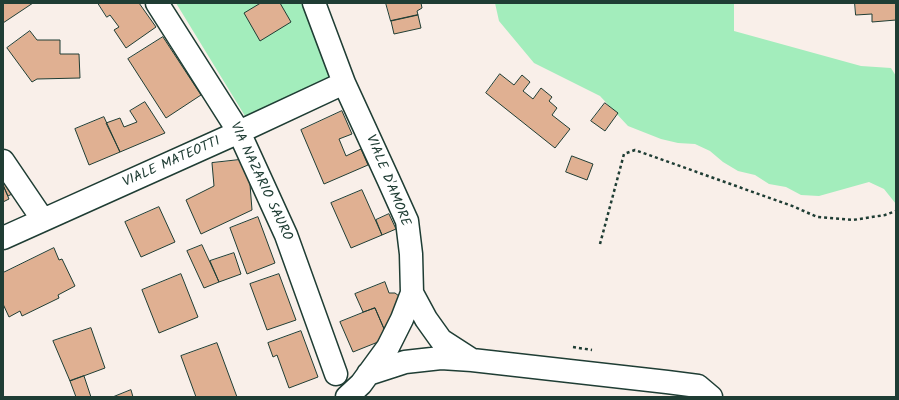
<!DOCTYPE html>
<html>
<head>
<meta charset="utf-8">
<style>
	body { margin:0 }
	#map { position:relative; width:899px; height:400px; overflow:hidden; background:#f9efe9; font-family:Kalam,sans-serif }
	canvas { display:block }
	.frame { position:absolute; inset:0; border:4px solid #1f3d34; pointer-events:none }
</style>
</head>
<body>
<div id="map">
<canvas width="899" height="400"></canvas>
<div class="frame"></div>
</div>
<script>
const c = document.querySelector('canvas').getContext('2d');
c.lineJoin = 'round';
function paint(path, color) {
  c.fillStyle = color;
  c.fill(path, 'evenodd');
}
function strokePath(path, color, width, dash) {
  c.strokeStyle = color;
  c.lineWidth = width;
  c.lineCap = dash ? 'butt' : 'round';
  c.setLineDash(dash || []);
  c.stroke(path);
}
function label(font, color, halo, rows, align = 'center') {
  c.font = font + ' Kalam,sans-serif';
  c.lineWidth = 3;
  c.setLineDash([]);
  c.textBaseline = 'middle';
  c.strokeStyle = halo;
  c.fillStyle = color;
  for (const [text, x, y, turn = 0] of rows) {
    c.save();
    c.translate(x, y);
    c.rotate((+turn || 0) * Math.PI / 180);
    c.textAlign = isNaN(turn) ? turn : align;
    if (halo) c.strokeText(text, 0, 0);
    c.fillText(text, 0, 0);
    c.restore();
  }
}
const green = new Path2D(`
	M176 3H303L329 77 245 116Z
	M495 3H734V31L861 66 891 68 896 76V204L884 189 869 182 819 196 801 195 786 187 769 184 755 175 738 171 723 162 710 151 695 144 678 143 661 139 628 126 600 96 534 63 499 21Z`);
const building = new Path2D(`
	M3 3H33L3 23Z
	M98 3H139L156 27 126 48 114 30 119 27 110 15 107 17Z
	M258 3H280L291 22 260 41 244 13 259 4Z
	M386 3H421L422 8 417 11 418 15 391 21Z
	M855 3H896V20L872 22V14L856 15Z
	M418 15 421 28 394 34 391 21Z
	M30 31 37 40H60V54H79L80 78 37 79 32 82 7 48Z
	M163 37 201 95 166 118 128 59Z
	M500 74 514 85 522 75 530 82 523 91 533 99 541 88 552 97 549 101 557 108 552 115 570 129 555 148 486 93Z
	M145 102 165 133 120 152 106 123 120 118 124 127 137 122 130 111Z
	M605 103 618 113 605 131 591 121Z
	M342 111 352 134 339 139 346 156 361 149 368 165 324 184 301 130Z
	M104 117 120 152 89 165 75 129Z
	M572 156 593 164 587 180 566 172Z
	M248 159 252 210 201 234 186 200 214 186 212 163Z
	M3 169 18 191 8 196 3 185Z
	M3 185 9 199 3 202Z
	M362 190 382 235 351 248 331 203Z
	M159 207 175 242 141 257 125 222Z
	M389 214 396 229 382 235 376 220Z
	M258 217 275 263 247 274 230 228Z
	M202 245 219 282 204 288 187 251Z
	M54 248 59 260 62 259 75 286 58 295 59 298 22 316 20 311 9 317 3 304V273Z
	M234 253 241 274 219 282 210 261Z
	M181 274 198 317 159 333 142 290Z
	M279 274 296 320 267 330 250 284Z
	M385 282 389 293H395L399 296V301L388 338 375 308 363 312 355 294Z
	M375 308 388 338 353 352 340 322Z
	M91 328 105 368 70 381 53 341Z
	M301 331 318 377 289 388 277 355 273 357 268 343Z
	M217 343 237 397H196L181 356Z
	M84 376 91 397H76L70 381Z
	M131 390 133 397H113Z`);
const path = new Path2D(`
	M600 244 624 154 635 150 795 207 817 217 853 220 885 215 896 211
	M573 347 592 350`);
const minor = new Path2D(`
	M157 3 239 132 286 235 336 374
	M314 3 344 83 389 181 407 221 411 254 412 293 402 319 388 347 361 384 347 397
	M3 161 43 220
	M3 238 239 132 344 83
	M472 360 667 382 698 386 711 397
	M368 374 405 362 441 358 472 360 441 340 426 319 412 293`);
const streetNames = [
	["VIALE MATEOTTI",172,163,-24],
	["VIALE D'AMORE",387,181,68],
	["VIA NAZARIO SAURO",260,182,65]
];
paint(green, '#a3edbc');
paint(building, '#e0b092');
strokePath(building, '#1f3d34', 1);
strokePath(minor, '#1f3d34', 25);
strokePath(path, '#1f3d34', 2.5, [3, 3]);
strokePath(minor, '#fff', 22);
label('14px', '#1f3d34', '#fff', streetNames);
</script>
</body>
</html>
